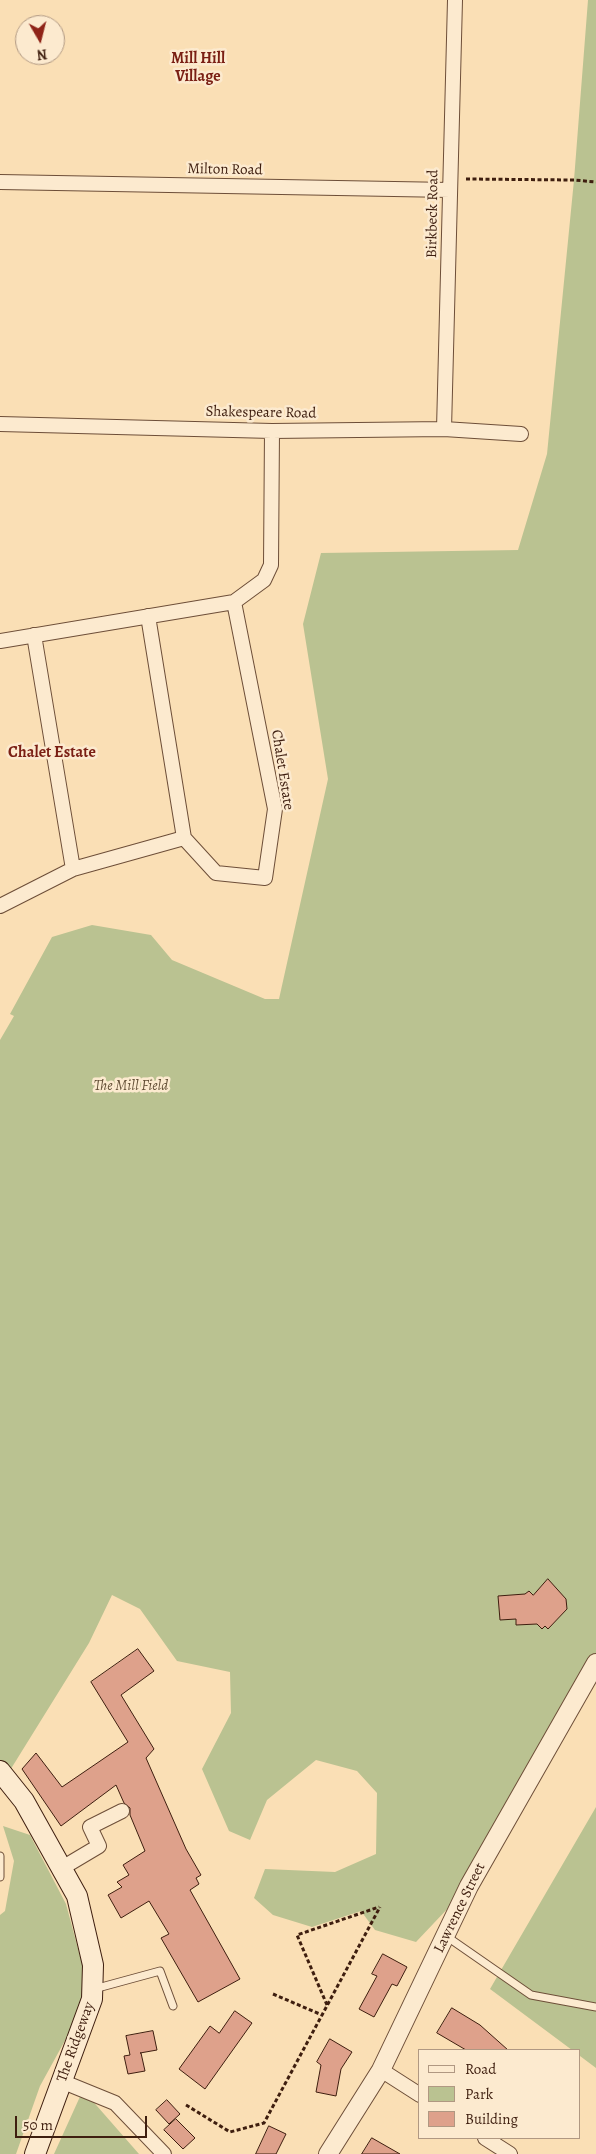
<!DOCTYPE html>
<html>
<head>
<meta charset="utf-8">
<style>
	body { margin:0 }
	#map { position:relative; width:596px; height:2154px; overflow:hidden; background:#fadfb5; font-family:Alegreya,serif }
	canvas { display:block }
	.legend { position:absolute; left:418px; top:2049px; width:162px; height:90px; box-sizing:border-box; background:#fceacf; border:1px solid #b09882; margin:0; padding:6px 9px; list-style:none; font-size:15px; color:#3e1e0f }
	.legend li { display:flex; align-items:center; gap:10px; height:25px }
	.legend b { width:25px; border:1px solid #b09882 }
	.north { position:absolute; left:15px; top:15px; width:50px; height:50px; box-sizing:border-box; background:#fceacf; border:1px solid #b09882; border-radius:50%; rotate:172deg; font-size:14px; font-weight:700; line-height:20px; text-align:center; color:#3e1e0f }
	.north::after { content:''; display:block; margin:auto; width:18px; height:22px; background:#8f2418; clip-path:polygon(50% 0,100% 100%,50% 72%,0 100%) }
	.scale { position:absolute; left:15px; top:2116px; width:132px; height:22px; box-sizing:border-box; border:2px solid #3e1e0f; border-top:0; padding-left:6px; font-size:15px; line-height:18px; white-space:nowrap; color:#3e1e0f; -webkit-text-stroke:4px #fceacf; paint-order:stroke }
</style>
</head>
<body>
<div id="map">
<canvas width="596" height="2154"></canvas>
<ul class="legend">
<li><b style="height:6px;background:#fceacf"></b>Road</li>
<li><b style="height:14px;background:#bac291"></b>Park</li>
<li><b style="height:14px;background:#dea18b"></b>Building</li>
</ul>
<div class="north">N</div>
<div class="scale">50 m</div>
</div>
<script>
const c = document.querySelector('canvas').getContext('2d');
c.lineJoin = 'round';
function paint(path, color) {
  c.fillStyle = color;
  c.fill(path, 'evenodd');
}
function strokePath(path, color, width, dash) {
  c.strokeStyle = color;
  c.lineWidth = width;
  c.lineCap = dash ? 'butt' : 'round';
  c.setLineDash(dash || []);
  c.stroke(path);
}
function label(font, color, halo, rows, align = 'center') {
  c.font = font + ' Alegreya,serif';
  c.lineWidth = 5;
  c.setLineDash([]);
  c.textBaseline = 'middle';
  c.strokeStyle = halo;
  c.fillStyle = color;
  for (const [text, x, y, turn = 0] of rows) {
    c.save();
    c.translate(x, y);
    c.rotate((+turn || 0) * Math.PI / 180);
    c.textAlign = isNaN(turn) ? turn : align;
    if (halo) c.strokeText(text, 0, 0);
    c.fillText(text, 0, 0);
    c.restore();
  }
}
const green = new Path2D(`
	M588 0H596V1663L469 1886 416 1942 375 1930 361 1911 312 1927 273 1915 254 1898 265 1869 335 1872 376 1854 377 1793 357 1771 316 1760 267 1800 250 1840 229 1831 202 1769 231 1713 230 1672 177 1661 140 1609 112 1595 89 1643 4 1780 0 1776V1040L14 1016 10 1014 52 937 92 925 151 935 172 960 265 999H279L328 779 303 624 321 553 518 550 547 454 574 180Z
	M596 1807V2068L580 2056V2050H572L490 1989Z
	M3 1826 30 1835 66 1904 84 1971 85 2004 40 2086 16 2154H0V1915L5 1911 14 1861Z
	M83 2090 139 2154H54Z`);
const building = new Path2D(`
	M548 1579 566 1599 567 1609 548 1629 545 1626 542 1629 537 1624 516 1625V1619L500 1620 498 1596 525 1594 529 1591 533 1595Z
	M138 1649 154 1671 121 1695 154 1749 146 1758 186 1849 201 1875 196 1878 199 1884 190 1890 240 1979 198 2002 161 1938 169 1934 149 1901 121 1918 108 1895 122 1887 117 1882 129 1875 123 1865 145 1851 130 1815V1808L124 1803 116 1785 61 1826 22 1769 36 1753 62 1787 128 1742 91 1682Z
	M383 1954 407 1967 397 1986 392 1984 374 2017 359 2009 377 1976 372 1974Z
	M452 2008 480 2025 508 2050H466L437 2033Z
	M235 2011 252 2023 205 2089 179 2069 210 2026 219 2033Z
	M153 2031 157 2050 140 2053H141L145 2071 128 2074 124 2056 130 2055 126 2036Z
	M330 2039 352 2052 341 2069 336 2096 316 2092 321 2065 317 2062Z
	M167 2100 180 2114 169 2124 156 2110Z
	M176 2119 195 2138 183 2149 164 2130Z
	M269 2126 286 2134 276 2154H256Z
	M372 2138 400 2154H362Z`);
const path = new Path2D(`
	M466 179 574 180 596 182
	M273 1994 322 2015
	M327 2005 297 1935 379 1907
	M186 2105 230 2132 264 2123 380 1907`);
const service = new Path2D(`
	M0 1856V1877
	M446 1936 531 1995 596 2007
	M94 1989 160 1971 173 2006`);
const minor = new Path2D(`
	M0 182 450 190
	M0 424 272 431 444 429 521 434
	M444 429 455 0
	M148 616 184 838 216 873 265 878 275 809 234 602
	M34 635 73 869
	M0 641 234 602 264 580 271 565 272 431
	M0 906 73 869 184 838
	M62 1868 99 1846 90 1827 122 1811
	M381 2070 420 2095
	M61 2081 115 2103 164 2154
	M485 2138 510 2154`);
const tertiary = new Path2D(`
	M328 2154 381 2070 469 1886 596 1663`);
const secondary = new Path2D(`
	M0 1771 24 1801 77 1896 93 1965 92 1999 35 2154`);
const streetNames = [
	["Milton Road",225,170,1],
	["Birkbeck Road",433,214,-89],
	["Shakespeare Road",261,413,1],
	["Chalet Estate",282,770,81],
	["Lawrence Street",460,1908,-64],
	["The Ridgeway",76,2042,-70]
];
const parkNames = [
	["The Mill Field",131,1086]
];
const neighbourhoodNames = [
	["Mill Hill",198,59],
	["Village",198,77],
	["Chalet Estate",52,753]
];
paint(green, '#bac291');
paint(building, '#dea18b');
strokePath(building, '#3e1e0f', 1);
strokePath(service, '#6d4e38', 9);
strokePath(minor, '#6d4e38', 16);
strokePath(tertiary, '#6d4e38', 20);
strokePath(secondary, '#3e1e0f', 22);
strokePath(path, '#3e1e0f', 3, [4, 2.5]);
strokePath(service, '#fceacf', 7);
strokePath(minor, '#fceacf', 14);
strokePath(tertiary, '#fceacf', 18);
strokePath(secondary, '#fceacf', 20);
label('15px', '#3e1e0f', '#fceacf', streetNames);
label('italic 15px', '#634f36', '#fceacf', parkNames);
label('bold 16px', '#7a1f14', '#fceacf', neighbourhoodNames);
</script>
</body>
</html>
